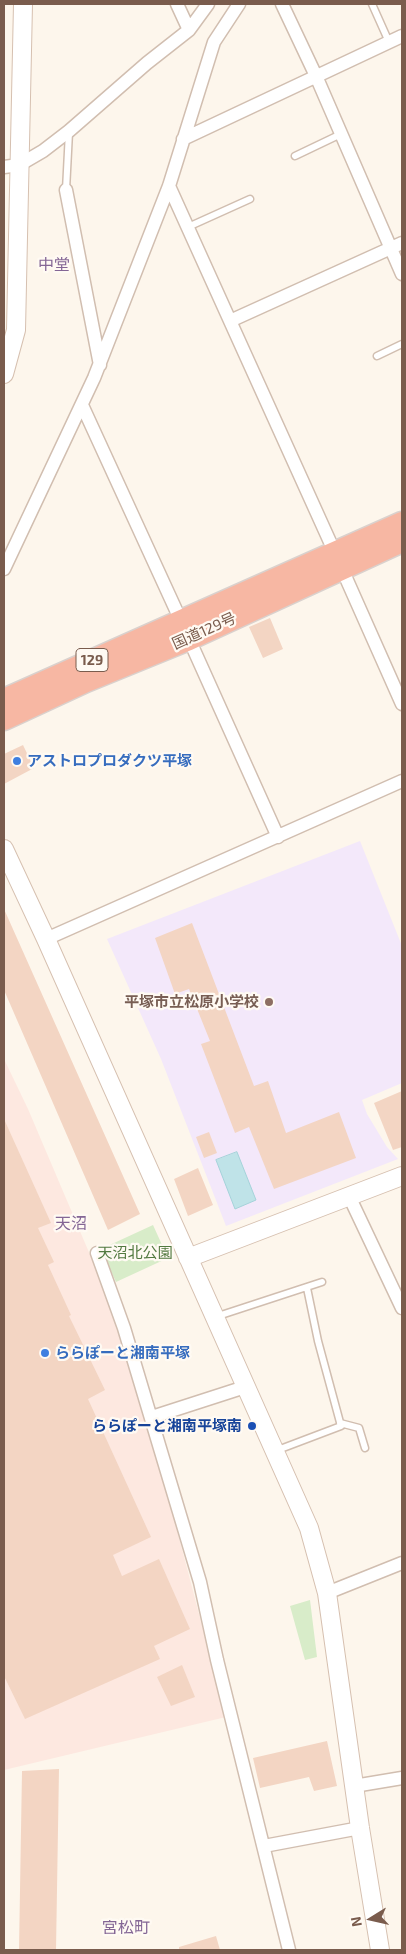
<!DOCTYPE html>
<html>
<head>
<meta charset="utf-8">
<style>
	body { margin:0 }
	#map { position:relative; width:406px; height:1954px; overflow:hidden; background:#fdf6ec; font-family:"Exo 2",sans-serif }
	canvas { display:block }
	.frame { position:absolute; inset:0; border:5px solid #7a5c4d; pointer-events:none }
	.north { position:absolute; left:346px; top:1894px; width:50px; height:50px; -webkit-text-stroke:4px #fffaf3; paint-order:stroke; rotate:260deg; font-size:14px; font-weight:700; line-height:20px; text-align:center; color:#7a5c4d }
	.north::after { content:''; display:block; margin:auto; width:18px; height:22px; background:#7a5c4d; clip-path:polygon(50% 0,100% 100%,50% 72%,0 100%) }
</style>
</head>
<body>
<div id="map">
<canvas width="406" height="1954"></canvas>
<div class="frame"></div>
<div class="north">N</div>
</div>
<script>
const c = document.querySelector('canvas').getContext('2d');
c.lineJoin = 'round';
function paint(path, color) {
  c.fillStyle = color;
  c.fill(path, 'evenodd');
}
function strokePath(path, color, width, dash) {
  c.strokeStyle = color;
  c.lineWidth = width;
  c.lineCap = dash ? 'butt' : 'round';
  c.setLineDash(dash || []);
  c.stroke(path);
}
function label(font, color, halo, rows, align = 'center') {
  c.font = font + ' "Exo 2","Noto Sans JP",sans-serif';
  c.lineWidth = 4.5;
  c.setLineDash([]);
  c.textBaseline = 'middle';
  c.strokeStyle = halo;
  c.fillStyle = color;
  for (const [text, x, y, turn = 0] of rows) {
    c.save();
    c.translate(x, y);
    c.rotate((+turn || 0) * Math.PI / 180);
    c.textAlign = isNaN(turn) ? turn : align;
    if (halo) c.strokeText(text, 0, 0);
    c.fillText(text, 0, 0);
    c.restore();
  }
}
const commercial = new Path2D(`
	M4 1059 28 1109 108 1297 172 1511 226 1717 4 1770Z`);
const education = new Path2D(`
	M360 841 402 946V1083L362 1100 367 1114 387 1147 398 1159 226 1226 161 1059 107 939Z`);
const green = new Path2D(`
	M153 1225 168 1258 116 1282 101 1249Z
	M310 1600 317 1657 305 1660 290 1606Z`);
const water = new Path2D(`
	M237 1152 256 1200 235 1209 216 1160Z`);
const building = new Path2D(`
	M270 618 283 649 263 658 249 627Z
	M23 745 34 768 4 784V754Z
	M4 909 140 1214 108 1230 4 990Z
	M192 923 254 1086 268 1081 286 1133 339 1112 356 1158 274 1189 249 1127 235 1133 201 1044 210 1041 189 989 175 994 155 938Z
	M402 1091V1147L393 1150 374 1103Z
	M4 1119 51 1223 38 1228 54 1262 48 1265 71 1315 69 1316 105 1390 88 1399 151 1537 113 1555 122 1576 159 1559 190 1629 154 1646 160 1659 25 1719 4 1676Z
	M209 1132 217 1153 204 1158 196 1137Z
	M198 1168 213 1205 188 1216 174 1179Z
	M182 1665 195 1697 171 1706 157 1677Z
	M327 1741 337 1786 314 1791 309 1777 260 1788 253 1758Z
	M59 1769 56 1950H19L22 1771Z
	M216 1936 220 1950H179V1947Z`);
const lane = new Path2D(`
	M372 4 389 42
	M295 156 341 134
	M66 190 69 132
	M188 227 250 199
	M377 356 402 344
	M215 1317 322 1282
	M340 1423 359 1428 365 1448
	M275 1451 341 1426 318 1341 307 1288`);
const street = new Path2D(`
	M177 4 189 30
	M282 4 316 76 402 274
	M183 139 402 36
	M4 167 19 165 43 151 69 131 147 63 189 30 208 4
	M169 186 335 553
	M66 190 100 365
	M230 321 402 243
	M82 405 181 621
	M4 569 94 378 169 186 214 42 239 4
	M342 569 402 704
	M189 639 278 837
	M46 939 402 781
	M349 1196 402 1308
	M97 1253 124 1328 200 1582 217 1660 289 1950
	M152 1417 245 1387
	M327 1593 402 1563
	M354 1786 402 1778
	M264 1846 360 1828`);
const secondary = new Path2D(`
	M4 374 16 330 23 4
	M4 849 46 939 309 1528 327 1593 360 1828 380 1950
	M188 1258 402 1176`);
const highway = new Path2D(`
	M4 700 402 523
	M4 719 86 681 189 639 402 541`);
const markers = [
	[17,761,5,"#3f7fe0"],
	[269,1002,5,"#8d6e63"],
	[45,1353,5,"#3f7fe0"],
	[252,1426,5,"#1a4fb4"]
];
const shields = [
	[92,660,32]
];
const shieldNames = [
	["129",92,660]
];
const streetNames = [
	["国道129号",204,631,-24]
];
const shopNames = [
	["アストロプロダクツ平塚",27,761],
	["ららぽーと湘南平塚",55,1353]
];
const educationNames = [
	["平塚市立松原小学校",259,1002]
];
const parkNames = [
	["天沼北公園",135,1253]
];
const transitNames = [
	["ららぽーと湘南平塚南",242,1426]
];
const neighbourhoodNames = [
	["中堂",54,265],
	["天沼",71,1224],
	["宮松町",126,1928]
];
paint(commercial, '#fde8e0');
paint(education, '#f3e8fa');
paint(green, '#d8ecc9');
paint(water, '#bfe3e8');
strokePath(water, '#a5d3da', 1);
paint(building, '#f3d5c3');
strokePath(lane, '#d1beb0', 9);
strokePath(street, '#d1beb0', 15);
strokePath(secondary, '#d6c0b0', 20);
strokePath(highway, '#dad1cd', 25);
strokePath(lane, '#fff', 6);
strokePath(street, '#fff', 12);
strokePath(secondary, '#fff', 18);
strokePath(highway, '#f7b7a3', 22);
for (const [x, y, r, color] of markers) {
  const dot = new Path2D();
  dot.arc(x, y, r, 0, 2 * Math.PI);
  c.fillStyle = color;
  c.fill(dot);
  strokePath(dot, '#fffaf3', 2);
}
for (const [x, y, w] of shields) {
  const box = new Path2D();
  box.roundRect(x - w / 2, y - 11.5, w, 23, 4);
  c.fillStyle = '#fffaf3';
  c.fill(box);
  strokePath(box, '#7a5c4d', 1);
}
label('bold 14px', '#7a5c4d', null, shieldNames);
label('15px', '#7a5c4d', '#fffaf3', streetNames);
label('bold 15px', '#366cbe', '#fffaf3', shopNames, 'left');
label('bold 15px', '#785e54', '#fffaf3', educationNames, 'right');
label('15px', '#537a41', '#fffaf3', parkNames);
label('bold 15px', '#164399', '#fffaf3', transitNames, 'right');
label('16px', '#846695', '#fffaf3', neighbourhoodNames);
</script>
</body>
</html>
